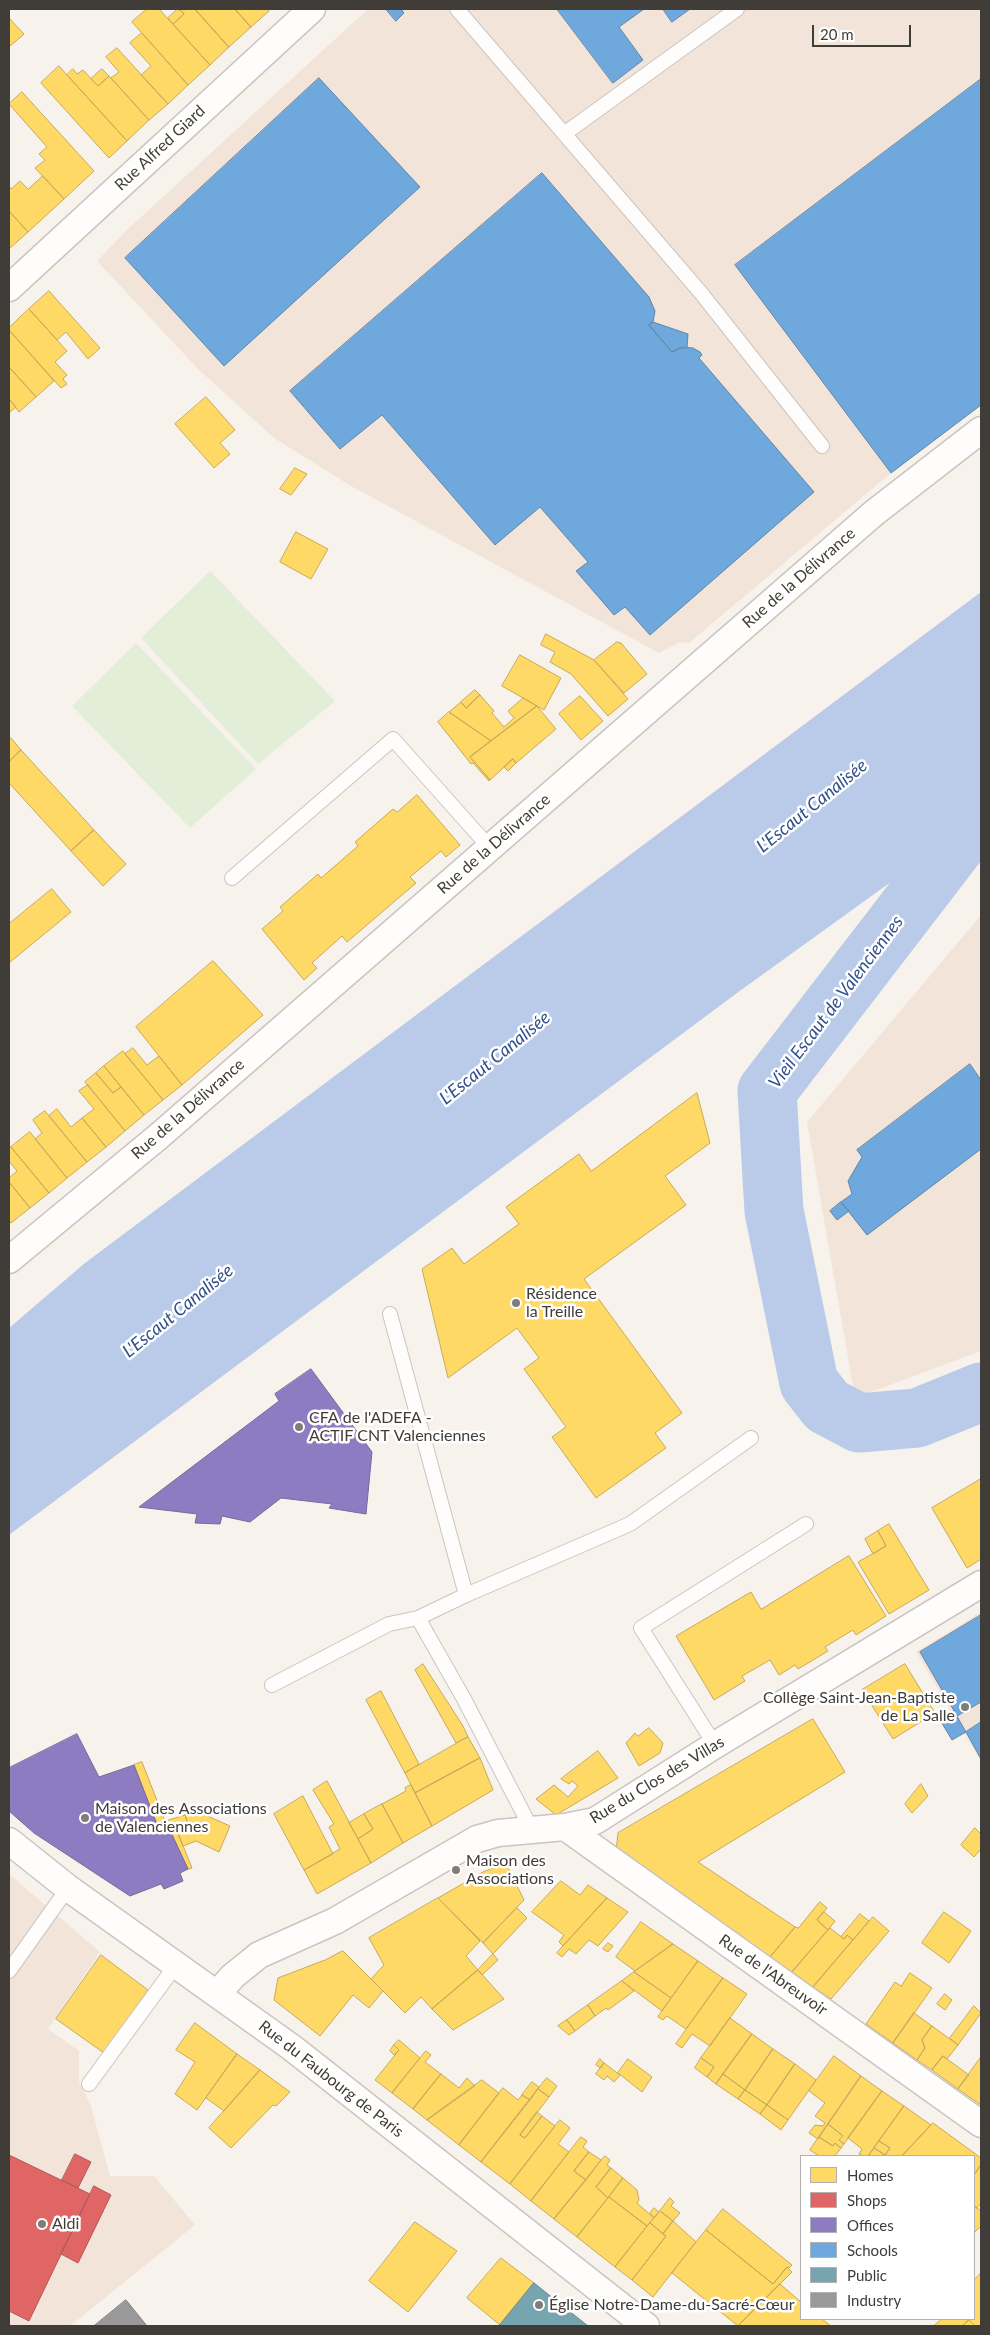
<!DOCTYPE html>
<html>
<head>
<meta charset="utf-8">
<style>
	body { margin:0 }
	#map { position:relative; width:990px; height:2335px; overflow:hidden; background:#f8f2ec; font-family:Lato,sans-serif }
	canvas { display:block }
	.frame { position:absolute; inset:0; border:10px solid #403c37; pointer-events:none }
	.legend { position:absolute; left:800px; top:2155px; width:175px; height:165px; box-sizing:border-box; background:#fff; border:1px solid #b3b1af; margin:0; padding:6px 9px; list-style:none; font-size:15px; color:#403c37 }
	.legend li { display:flex; align-items:center; gap:10px; height:25px }
	.legend b { width:25px; border:1px solid #b3b1af }
	.scale { position:absolute; left:812px; top:25px; width:99px; height:22px; box-sizing:border-box; border:2px solid #403c37; border-top:0; padding-left:6px; font-size:15px; line-height:18px; white-space:nowrap; color:#403c37; -webkit-text-stroke:4px #fff; paint-order:stroke }
</style>
</head>
<body>
<div id="map">
<canvas width="990" height="2335"></canvas>
<div class="frame"></div>
<ul class="legend">
<li><b style="height:14px;background:#ffd966"></b>Homes</li>
<li><b style="height:14px;background:#e06666"></b>Shops</li>
<li><b style="height:14px;background:#8e7cc3"></b>Offices</li>
<li><b style="height:14px;background:#6fa8dc"></b>Schools</li>
<li><b style="height:14px;background:#76a5af"></b>Public</li>
<li><b style="height:14px;background:#999"></b>Industry</li>
</ul>
<div class="scale">20 m</div>
</div>
<script>
const c = document.querySelector('canvas').getContext('2d');
c.lineJoin = 'round';
function paint(path, color) {
  c.fillStyle = color;
  c.fill(path, 'evenodd');
}
function strokePath(path, color, width, dash) {
  c.strokeStyle = color;
  c.lineWidth = width;
  c.lineCap = dash ? 'butt' : 'round';
  c.setLineDash(dash || []);
  c.stroke(path);
}
function label(font, color, halo, rows, align = 'center') {
  c.font = font + ' Lato,sans-serif';
  c.lineWidth = 5;
  c.setLineDash([]);
  c.textBaseline = 'middle';
  c.strokeStyle = halo;
  c.fillStyle = color;
  for (const [text, x, y, turn = 0] of rows) {
    c.save();
    c.translate(x, y);
    c.rotate((+turn || 0) * Math.PI / 180);
    c.textAlign = isNaN(turn) ? turn : align;
    if (halo) c.strokeText(text, 0, 0);
    c.fillText(text, 0, 0);
    c.restore();
  }
}
const commercial = new Path2D(`
	M368 9H981V405L891 473 689 643 680 642 659 653 351 486 274 438 198 369 97 261 128 229Z
	M981 915V1351L855 1398 807 1122Z
	M981 1612V1762L916 1652Z
	M9 1874 100 1952 48 2029 79 2051V2081L91 2106 110 2176H154L195 2225 70 2326H9Z`);
const green = new Path2D(`
	M210 571 335 701 258 764 141 638Z
	M136 643 256 769 190 828 72 706Z`);
const water = new Path2D(`
	M981 592V817L737 993 9 1535V1328L85 1263Z`);
const homes = new Path2D(`
	M147 9H159L210 65 188 85 132 22Z
	M178 9 184 14 173 24 168 18Z
	M180 9H195L229 47 210 65 173 24 184 14Z
	M195 9H235L251 27 229 47Z
	M235 9H267L269 11 251 27Z
	M9 18 24 34 9 47Z
	M142 33 188 85 168 104 141 75 151 66 130 43Z
	M117 48 168 104 149 120 111 78 119 72 106 57Z
	M59 66 127 141 109 158 41 83Z
	M73 69 77 74 83 70 98 86 109 76 149 120 127 141 67 75Z
	M102 69 109 76 98 86 91 79Z
	M22 92 94 171 64 199 35 168 45 160 39 154 47 147 9 104Z
	M43 176 64 199 28 232 9 211V186L11 189 20 181 28 189Z
	M9 211 28 232 9 249Z
	M49 291 100 348 88 359 66 332 57 340 29 309Z
	M29 309 67 351 55 362 67 375 63 379 67 384 61 388 9 330V328Z
	M9 330 54 381 36 397 9 367Z
	M9 367 36 397 19 412 9 399Z
	M206 397 235 430 220 443 230 454 214 468 175 424Z
	M9 399 16 407 9 413Z
	M295 468 307 474 291 495 280 489Z
	M296 532 328 549 311 579 280 562Z
	M546 634 594 660 628 699 608 716 571 674 550 662 555 652 541 645Z
	M617 642 621 643 647 674 624 693 594 660Z
	M520 655 561 678 544 710 502 686Z
	M475 690 480 695 466 708 461 702Z
	M480 695 494 711 492 713 504 727 514 718 508 711 523 698 537 706 491 741 449 712 461 702 466 708Z
	M580 696 603 721 581 740 559 714Z
	M537 706 556 729 516 763 513 759 490 780 470 757Z
	M449 712 491 741 470 757 490 780 489 781 473 763 471 764 438 722Z
	M11 738 21 750 9 762V740Z
	M21 750 94 830 71 851 9 783V762Z
	M513 759 516 763 508 771 504 767Z
	M417 795 460 845 446 857 441 851 410 877 416 883 347 942 342 936 312 963 317 968 304 980 262 929 283 911 280 907 318 874 321 878 358 846 355 842 393 809 397 812Z
	M94 830 126 864 103 886 71 851Z
	M52 889 71 912 9 963V924Z
	M213 961 263 1015 182 1085 136 1027Z
	M133 1048 147 1065 159 1056 182 1085 163 1100 125 1054Z
	M123 1051 163 1100 144 1115 104 1066Z
	M104 1066 121 1087 113 1093 96 1073Z
	M96 1073 113 1093 121 1087 144 1115 125 1131 85 1082Z
	M88 1085 125 1131 106 1147 82 1118 94 1109 79 1091Z
	M697 1093 710 1143 665 1176 686 1205 584 1279 682 1413 655 1433 666 1448 596 1498 552 1437 566 1427 524 1369 539 1358 517 1328 448 1378 422 1269 452 1248 464 1264 519 1224 506 1207 579 1154 591 1171Z
	M57 1109 71 1127 82 1118 106 1147 87 1162 49 1116Z
	M45 1111 87 1162 67 1178 35 1139 42 1133 33 1120Z
	M30 1132 67 1178 49 1193 11 1147Z
	M11 1147 49 1193 30 1208 9 1182V1178L17 1171 9 1161V1149Z
	M9 1182 30 1208 11 1223 9 1220Z
	M981 1479V1559L967 1568 932 1508Z
	M889 1524 929 1590 889 1614 858 1562 886 1546 878 1531Z
	M878 1531 886 1546 873 1554 865 1539Z
	M849 1556 886 1616 856 1635 853 1630 825 1647 828 1651 798 1669 795 1665 779 1675 770 1660 742 1676 745 1681 714 1700 676 1636 751 1592 761 1609Z
	M423 1664 463 1726 468 1737 456 1743 415 1670Z
	M905 1664 935 1713 893 1739 862 1690Z
	M381 1691 419 1764 405 1773 366 1700Z
	M813 1719 845 1772 698 1862 795 1927 770 1957 616 1852 618 1833Z
	M649 1728 663 1743 660 1753 639 1766 626 1743 635 1733 638 1736Z
	M468 1737 480 1758 415 1793 405 1773Z
	M598 1751 618 1778 556 1815 536 1799 554 1785 568 1797 578 1786 572 1781 569 1784 561 1779Z
	M480 1758 493 1790 432 1826 415 1793Z
	M142 1762 165 1821 185 1815 189 1827 177 1831 192 1868 188 1869 167 1824 158 1827 134 1765Z
	M327 1781 371 1863 317 1894 304 1870 340 1849 329 1827 334 1824 313 1790Z
	M921 1784 928 1796 912 1813 905 1804Z
	M411 1785 432 1826 403 1843 382 1804 406 1791 405 1788Z
	M303 1796 333 1854 304 1870 274 1814Z
	M382 1804 403 1843 371 1863 358 1839 373 1829 364 1814Z
	M196 1811 230 1826 219 1852 196 1841 183 1846 177 1831 189 1827 185 1815Z
	M364 1814 373 1829 358 1839 349 1823Z
	M975 1828 981 1834V1849L974 1857 961 1845Z
	M506 1863 524 1900 483 1943 438 1898 483 1872Z
	M561 1881 580 1895 588 1885 607 1898 563 1946 559 1942 564 1935 532 1912Z
	M438 1898 480 1941 466 1956 478 1970 432 2009 421 1997 405 2013 371 1979 384 1965 369 1938Z
	M607 1898 628 1912 598 1946 589 1940 576 1954 569 1949 562 1957 557 1953Z
	M820 1902 827 1908 817 1920 828 1930 792 1972 770 1957 795 1927 798 1928Z
	M517 1908 527 1918 493 1954 483 1943Z
	M824 1912 835 1921 828 1930 817 1920Z
	M944 1912 971 1931 949 1963 922 1943Z
	M860 1914 869 1921 853 1940 847 1935 844 1939 841 1937Z
	M873 1917 889 1931 831 1999 813 1987Z
	M641 1922 673 1944 635 1971 616 1957Z
	M830 1928 844 1939 847 1935 853 1940 813 1987 792 1972Z
	M608 1943 613 1946 608 1952 603 1949Z
	M673 1944 698 1961 671 1998 634 1972Z
	M343 1951 383 1991 369 2008 353 1995 320 2036 274 2000 278 1978 325 1960Z
	M493 1954 498 1960 482 1975 478 1970Z
	M101 1955 148 1990 104 2053 56 2019Z
	M698 1961 723 1978 686 2029 667 2016 663 2020 658 2017Z
	M478 1970 504 1999 453 2030 432 2009Z
	M634 1972 671 1998 662 2011 622 1981Z
	M910 1973 932 1988 893 2043 866 2024 895 1982 901 1986Z
	M723 1978 747 1994 710 2046 692 2034 682 2048 676 2044Z
	M622 1981 634 1991 608 2010 606 2008 595 2016 588 2005Z
	M945 1994 952 2000 945 2010 937 2004Z
	M588 2005 595 2016 575 2031 567 2020Z
	M974 2006 981 2013 958 2045 950 2038Z
	M914 2013 932 2026 922 2040 925 2048 917 2060 893 2043Z
	M730 2018 752 2034 716 2084 707 2077 714 2067 701 2058Z
	M567 2020 575 2031 569 2035 558 2026Z
	M195 2023 237 2054 197 2110 175 2094 195 2062 176 2050Z
	M932 2026 958 2045 947 2059 943 2056 932 2070 917 2060 925 2048 922 2040Z
	M752 2034 773 2049 745 2090 723 2074Z
	M399 2040 420 2058 392 2093 375 2080 399 2050 394 2045Z
	M394 2045 399 2050 394 2055 390 2051Z
	M773 2049 795 2064 767 2105 745 2090Z
	M426 2051 431 2055 425 2062 441 2074 413 2109 392 2093Z
	M237 2054 260 2070 224 2111 206 2098Z
	M834 2056 861 2076 818 2139 809 2133 815 2125 823 2126 825 2123 815 2116 825 2103 809 2091Z
	M943 2056 969 2075 958 2089 932 2070Z
	M981 2057V2105L958 2089Z
	M701 2058 714 2067 707 2077 695 2068Z
	M600 2059 604 2063 601 2068 596 2065Z
	M628 2059 652 2077 642 2092 618 2073Z
	M604 2063 620 2075 614 2082 607 2076 604 2080 596 2074Z
	M795 2064 816 2080 788 2120 767 2105Z
	M260 2070 290 2092 276 2106 273 2105 231 2148 209 2128Z
	M441 2074 459 2088 467 2078 475 2086 427 2120 413 2109Z
	M723 2074 745 2090 738 2099 716 2084Z
	M861 2076 882 2091 844 2144 839 2140 843 2136 828 2124Z
	M547 2078 557 2086 549 2097 538 2089Z
	M482 2080 499 2093 459 2145 427 2120Z
	M532 2082 539 2087 530 2100 522 2095Z
	M503 2088 518 2100 522 2095 530 2100 481 2162 459 2145Z
	M538 2089 549 2097 520 2135 525 2138 542 2116 555 2126 510 2184 481 2162Z
	M745 2090 767 2105 760 2114 738 2099Z
	M882 2091 904 2106 868 2156H863L859 2154 862 2149 848 2138Z
	M767 2105 788 2120 781 2130 760 2114Z
	M904 2106 931 2125 902 2156H868L874 2148 885 2155 890 2148 879 2141Z
	M537 2112 542 2116 525 2138 520 2135Z
	M560 2120 570 2128 558 2144 569 2152 531 2201 510 2184Z
	M933 2123 981 2158V2165L974 2175V2156H902Z
	M828 2124 843 2136 839 2140 844 2144 841 2148 835 2143 833 2146 819 2137Z
	M581 2137 587 2141 583 2147 589 2152 574 2171 586 2180 554 2219 531 2201Z
	M819 2137 833 2146 835 2143 841 2148 835 2156H819L810 2150Z
	M879 2141 890 2148 885 2155 874 2148Z
	M589 2152 601 2160 586 2180 574 2171Z
	M605 2156 610 2160 607 2165 611 2168 596 2187 608 2198 577 2237 554 2219Z
	M981 2165V2203L977 2208 974 2206V2175Z
	M611 2168 623 2178 608 2198 596 2187Z
	M623 2178 637 2190 639 2200 637 2203 654 2218 647 2226 609 2197Z
	M609 2197 647 2226 615 2267 577 2237Z
	M670 2198 674 2202 671 2206 680 2213 673 2221 660 2211Z
	M974 2206 981 2211V2226L974 2233Z
	M654 2208 659 2212 654 2218 650 2213Z
	M723 2209 792 2265 789 2268 787 2267 773 2284 706 2230Z
	M660 2211 673 2221 663 2234 650 2223Z
	M673 2221 696 2242 653 2297 632 2280 666 2236 663 2234Z
	M415 2222 457 2251 408 2312 369 2281Z
	M650 2223 666 2236 632 2280 615 2267Z
	M706 2230 773 2284 787 2267 792 2272 738 2326 672 2273Z
	M501 2258 534 2283 500 2325 467 2298Z
	M981 2273V2326H975L968 2319H974V2280Z
	M780 2284 801 2302V2319H822L831 2326H738Z
	M942 2319H968L969 2320 962 2326H934Z
	M969 2320 975 2326H962Z`);
const shops = new Path2D(`
	M75 2154 91 2162 78 2188 62 2180Z
	M9 2155 90 2194 29 2321 9 2311Z
	M94 2186 111 2195 78 2263 61 2254Z`);
const offices = new Path2D(`
	M311 1369 372 1452 366 1514 329 1508 332 1504 281 1498 250 1522 222 1516 220 1524 195 1523 197 1514 139 1507 279 1401 275 1394Z
	M77 1734 99 1777 134 1765 158 1827 167 1824 188 1869 180 1873 183 1881 164 1889 161 1884 130 1896 34 1833 9 1811V1768Z`);
const schools = new Path2D(`
	M386 9H401L404 13 396 21Z
	M557 9H644L619 27 643 60 613 83Z
	M663 9H690L672 22Z
	M319 78 420 187 224 366 125 258Z
	M981 79V405L891 473 735 265Z
	M542 173 649 297 655 311 653 322 649 325 672 352 683 347 693 348 700 352 702 355 699 358 814 492 650 635 625 607 614 615 576 571 588 562 540 507 495 545 382 415 340 449 290 391Z
	M653 322 688 334 687 348H679L672 352 649 325Z
	M970 1064 981 1080V1149L867 1235 841 1202 852 1194 848 1181 862 1157 857 1150Z
	M841 1202 849 1211 837 1220 830 1211Z
	M981 1615V1702L957 1716 920 1652Z
	M954 1711 966 1732 952 1740 940 1720Z
	M981 1722V1759L966 1732Z`);
const public = new Path2D(`
	M534 2283 588 2326H499Z`);
const industry = new Path2D(`
	M126 2300 147 2326H94Z`);
const river = new Path2D(`
	M963 744 973 823 767 1091 774 1211 809 1383 827 1406 859 1423 917 1418 981 1392`);
const service = new Path2D(`
	M457 9 701 293 822 446
	M564 134 737 9
	M232 878 393 739 490 848
	M390 1314 466 1595
	M272 1685 389 1624 418 1618
	M715 1745 641 1628 806 1524
	M532 1830 464 1699 418 1618 466 1595 630 1524 751 1438
	M9 1971 68 1888
	M89 2084 176 1965`);
const minor = new Path2D(`
	M9 288 312 9
	M9 1260 159 1136 874 513 981 430
	M565 1827 981 2124
	M9 1841 68 1888 291 2047 646 2326
	M217 1994 233 1976 259 1955 335 1921 477 1839 498 1833 565 1827 595 1821 715 1745 981 1584`);
const markers = [
	[516,1303,5,"#807c76"],
	[299,1427,5,"#807c76"],
	[965,1707,5,"#807c76"],
	[85,1818,5,"#807c76"],
	[456,1870,5,"#807c76"],
	[42,2224,5,"#807c76"],
	[539,2305,5,"#807c76"]
];
const streetNames = [
	["Rue Alfred Giard",160,148,-43],
	["Rue de la Délivrance",799,578,-41],
	["Rue de la Délivrance",494,844,-41],
	["Rue de la Délivrance",188,1109,-41],
	["Rue du Clos des Villas",657,1780,-31],
	["Rue de l'Abreuvoir",773,1975,35],
	["Rue du Faubourg de Paris",331,2079,38]
];
const poiNames = [
	["Résidence",526,1294],
	["la Treille",526,1312],
	["CFA de l'ADEFA -",309,1418],
	["ACTIF CNT Valenciennes",309,1436],
	["Collège Saint-Jean-Baptiste",955,1698,"right"],
	["de La Salle",955,1716,"right"],
	["Maison des Associations",95,1809],
	["de Valenciennes",95,1827],
	["Maison des",466,1861],
	["Associations",466,1879],
	["Aldi",52,2224],
	["Église Notre-Dame-du-Sacré-Cœur",549,2305]
];
const waterNames = [
	["L'Escaut Canalisée",812,806,-39],
	["Vieil Escaut de Valenciennes",836,1002,-53],
	["L'Escaut Canalisée",495,1058,-39],
	["L'Escaut Canalisée",178,1311,-39]
];
paint(commercial, '#f2e4d9');
paint(green, '#e3eed8');
paint(water, '#bacbe9');
paint(homes, '#ffd966');
strokePath(homes, '#c6aa58', 1);
paint(shops, '#e06666');
strokePath(shops, '#b05958', 1);
paint(offices, '#8e7cc3');
strokePath(offices, '#776999', 1);
paint(schools, '#6fa8dc');
strokePath(schools, '#6188aa', 1);
paint(public, '#76a5af');
strokePath(public, '#66868b', 1);
paint(industry, '#999');
strokePath(industry, '#7e7d7c', 1);
strokePath(river, '#bacbe9', 59);
strokePath(service, '#cac5c1', 16);
strokePath(minor, '#cac5c1', 29);
strokePath(service, '#fefdfc', 14);
strokePath(minor, '#fefdfc', 26);
for (const [x, y, r, color] of markers) {
  const dot = new Path2D();
  dot.arc(x, y, r, 0, 2 * Math.PI);
  c.fillStyle = color;
  c.fill(dot);
  strokePath(dot, '#fff', 2);
}
label('16px', '#403c37', '#fff', streetNames);
label('16px', '#403c37', '#fff', poiNames, 'left');
label('italic 18px', '#32518b', '#fff', waterNames);
</script>
</body>
</html>
